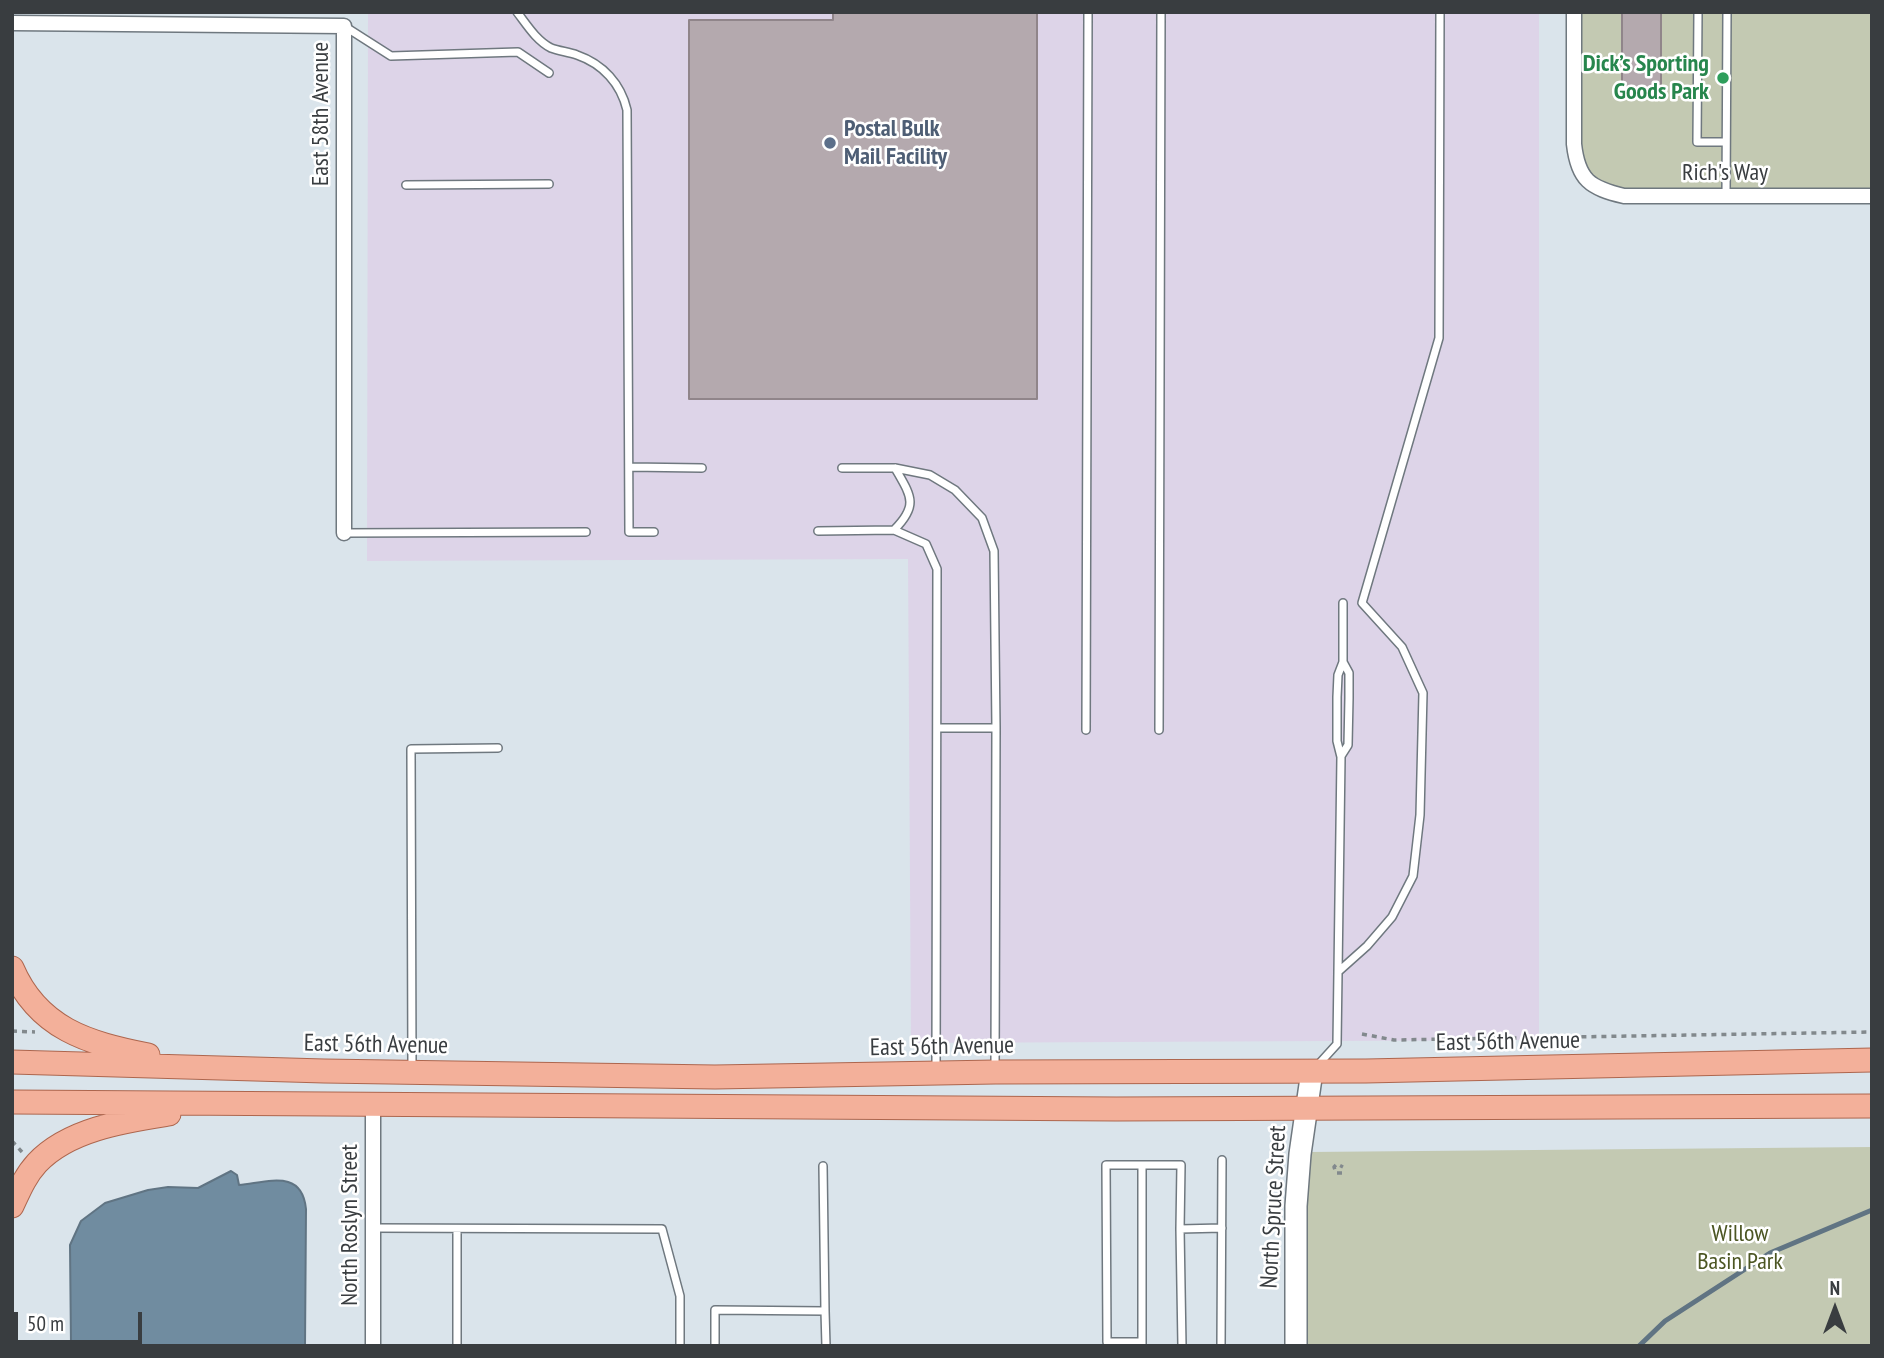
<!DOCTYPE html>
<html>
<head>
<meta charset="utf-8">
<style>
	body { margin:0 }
	#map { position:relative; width:1884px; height:1358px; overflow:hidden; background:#dae4eb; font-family:"PT Sans Narrow",sans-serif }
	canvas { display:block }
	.frame { position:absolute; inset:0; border:14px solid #393d40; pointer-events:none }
	.north { position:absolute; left:1800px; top:1274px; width:70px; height:70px; -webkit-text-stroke:5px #fff; paint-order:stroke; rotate:0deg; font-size:19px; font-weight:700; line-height:28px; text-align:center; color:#393d40 }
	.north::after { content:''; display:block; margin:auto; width:24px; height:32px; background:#393d40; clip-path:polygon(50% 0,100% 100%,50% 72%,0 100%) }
	.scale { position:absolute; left:14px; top:1312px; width:128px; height:32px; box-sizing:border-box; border:4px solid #393d40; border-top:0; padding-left:9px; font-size:21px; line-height:24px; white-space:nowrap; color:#393d40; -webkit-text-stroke:5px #fff; paint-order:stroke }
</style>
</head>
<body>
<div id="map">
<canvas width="1884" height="1358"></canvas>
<div class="frame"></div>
<div class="north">N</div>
<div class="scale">50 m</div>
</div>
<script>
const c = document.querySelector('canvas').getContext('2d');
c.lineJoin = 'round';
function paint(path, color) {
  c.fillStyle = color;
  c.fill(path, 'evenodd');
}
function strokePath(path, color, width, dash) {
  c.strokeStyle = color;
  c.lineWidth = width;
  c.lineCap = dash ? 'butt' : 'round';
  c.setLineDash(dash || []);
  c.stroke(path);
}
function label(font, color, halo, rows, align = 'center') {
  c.font = font + ' "PT Sans Narrow",sans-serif';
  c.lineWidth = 5;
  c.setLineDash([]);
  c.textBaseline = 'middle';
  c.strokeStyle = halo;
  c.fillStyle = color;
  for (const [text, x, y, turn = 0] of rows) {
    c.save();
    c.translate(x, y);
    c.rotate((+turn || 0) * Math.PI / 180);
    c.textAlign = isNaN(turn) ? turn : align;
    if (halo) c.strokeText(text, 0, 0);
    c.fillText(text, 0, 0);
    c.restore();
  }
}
const commercial = new Path2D(`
	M368 12H1539V1040L911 1043 908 559 367 561Z`);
const green = new Path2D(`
	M1574 12H1872V196L1599 190 1574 144Z
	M1872 1147V1346H1304V1215L1309 1152Z`);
const water = new Path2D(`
	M231 1171 237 1175 239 1185C269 1182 302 1169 306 1209L305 1346H71L70 1245 81 1221 105 1203 148 1190 168 1187 198 1188Z`);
const stream = new Path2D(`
	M1639 1346 1665 1321 1770 1253 1872 1210`);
const building = new Path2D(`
	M833 12H1037V399H689V20H833Z
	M1622 12H1661V89H1622Z`);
const path = new Path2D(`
	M12 1031 35 1032
	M1362 1034 1394 1040 1872 1032
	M12 1141 22 1152
	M1342 1173H1336L1334 1167 1337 1164 1343 1167`);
const lane = new Path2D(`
	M517 12C527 25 536 40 551 48 559 51 569 52 577 55 603 64 621 84 627 110L629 532H654
	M1698 12 1697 142H1726
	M344 26 391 56 518 52 549 73
	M406 185 549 184
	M1726 196 1727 12
	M629 467 702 468
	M842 468H895L930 475 955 490 982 518 994 551 996 728 995 1068
	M894 530C919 505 911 496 895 468
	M818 531 894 530 926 544 937 569 936 1068
	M344 533 586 532
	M937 728H996
	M1086 730 1088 12
	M1159 730 1161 12
	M1341 756 1348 745 1349 698V673L1343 662
	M1339 971 1367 946 1392 917 1413 876 1420 815 1423 693 1402 647 1362 603 1439 338 1440 12
	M1317 1066 1337 1044 1341 757 1337 741V697L1338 675 1343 662V603
	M412 1068 411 749 498 748
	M1142 1165H1181L1180 1229
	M823 1166 825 1311
	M373 1228 662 1229 680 1296V1346
	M1142 1342H1107L1106 1165H1142V1346
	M457 1346V1229
	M715 1346V1310L825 1311 826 1346
	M1182 1346 1180 1229 1222 1228
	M1221 1346 1222 1160`);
const street = new Path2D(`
	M1574 12V144C1578 180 1590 188 1624 196H1872
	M12 23 344 26V533
	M373 1346V1105`);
const secondary = new Path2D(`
	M1296 1346V1206L1300 1154 1312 1071`);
const primary = new Path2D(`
	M12 968C38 1029 88 1043 148 1055
	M12 1062 324 1071 715 1077 995 1072 1366 1071 1872 1060
	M12 1102 1116 1109 1872 1106
	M12 1206C19 1191 25 1176 37 1163 69 1129 125 1121 169 1114`);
const markers = [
	[1723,78,7,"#2e9e5b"],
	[830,143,7,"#5c6f8a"]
];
const leisureNames = [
	["Dick’s Sporting",1709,64],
	["Goods Park",1709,92]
];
const streetNames = [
	["East 58th Avenue",321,114,-90],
	["Rich's Way",1725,173],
	["East 56th Avenue",1508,1042,-1],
	["East 56th Avenue",376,1045,1],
	["East 56th Avenue",942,1047,-1],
	["North Spruce Street",1274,1207,-87],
	["North Roslyn Street",350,1225,-90]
];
const serviceNames = [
	["Postal Bulk",844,129],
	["Mail Facility",844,157]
];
const parkNames = [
	["Willow",1740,1234],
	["Basin Park",1740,1262]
];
paint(commercial, '#ddd4e8');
paint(green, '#c3c9b2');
paint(water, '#708ca0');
strokePath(water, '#607483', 2);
strokePath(stream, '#607483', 5);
paint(building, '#b4a9ae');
strokePath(building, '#90858a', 2);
strokePath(lane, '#6f787f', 10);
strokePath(street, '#6f787f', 17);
strokePath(secondary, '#6f787f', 24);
strokePath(primary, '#ad664e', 25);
strokePath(path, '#82898d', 3.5, [5, 5]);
strokePath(lane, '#fff', 7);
strokePath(street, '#fff', 14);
strokePath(secondary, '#fff', 21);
strokePath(primary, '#f3b09a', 23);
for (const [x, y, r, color] of markers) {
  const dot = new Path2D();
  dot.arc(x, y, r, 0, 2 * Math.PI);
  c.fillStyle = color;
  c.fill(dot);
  strokePath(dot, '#fff', 2.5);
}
label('bold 24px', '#27864d', '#fff', leisureNames, 'right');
label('24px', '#393d40', '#fff', streetNames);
label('bold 24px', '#4e5e75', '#fff', serviceNames, 'left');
label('24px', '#4c5623', '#fff', parkNames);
</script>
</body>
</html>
